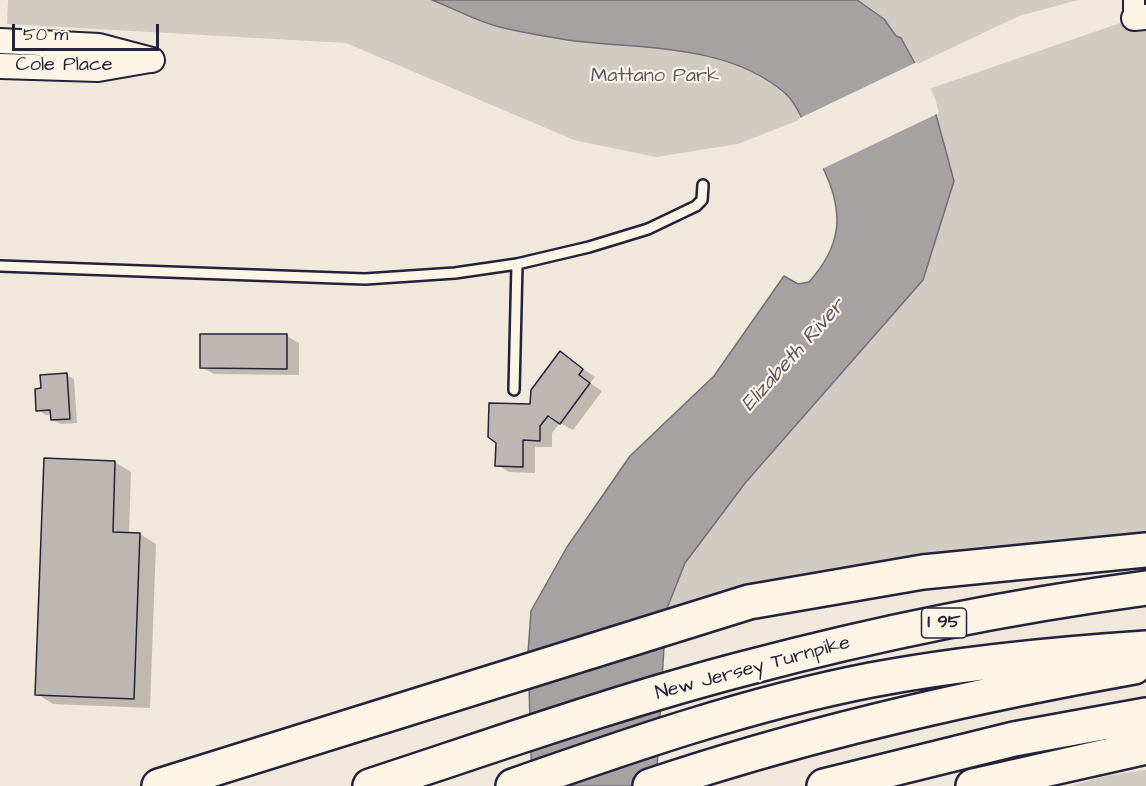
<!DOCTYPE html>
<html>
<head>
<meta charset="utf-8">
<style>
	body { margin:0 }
	#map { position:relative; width:1146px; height:786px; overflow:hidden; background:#efe8db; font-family:"Architects Daughter",sans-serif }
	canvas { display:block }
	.scale { position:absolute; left:12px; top:24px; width:147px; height:27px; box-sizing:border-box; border:3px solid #22223b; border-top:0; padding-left:8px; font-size:18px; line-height:21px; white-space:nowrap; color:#22223b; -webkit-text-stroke:4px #fcf5e5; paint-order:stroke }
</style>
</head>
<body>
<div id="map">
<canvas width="1146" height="786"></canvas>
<div class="scale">50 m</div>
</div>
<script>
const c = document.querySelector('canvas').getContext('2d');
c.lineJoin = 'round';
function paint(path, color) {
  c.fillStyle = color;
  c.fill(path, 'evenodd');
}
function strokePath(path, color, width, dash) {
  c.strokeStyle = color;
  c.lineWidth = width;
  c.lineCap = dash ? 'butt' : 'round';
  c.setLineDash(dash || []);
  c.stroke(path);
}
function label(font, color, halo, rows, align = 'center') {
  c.font = font + ' "Architects Daughter",sans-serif';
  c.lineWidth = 4.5;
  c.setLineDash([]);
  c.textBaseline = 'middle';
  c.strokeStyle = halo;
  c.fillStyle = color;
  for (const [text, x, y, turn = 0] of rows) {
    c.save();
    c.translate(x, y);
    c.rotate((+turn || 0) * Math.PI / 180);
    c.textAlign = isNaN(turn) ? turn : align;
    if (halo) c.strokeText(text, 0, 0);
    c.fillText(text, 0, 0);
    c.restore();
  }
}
const green = new Path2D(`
	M8 0H1078L1019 16 799 120 738 144 656 157 574 140 346 43 7 24Z
	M1123 22H1146V543L666 611 685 563 746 482 923 280 929 89Z
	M1146 770V786H1070L1106 776Z`);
const water = new Path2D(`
	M432 0H857L884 19 896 36 901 38 929 89 954 181 923 280 746 482 685 563 666 611 656 786H532L528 653 531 611 567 547 630 456 714 376 784 276 798 284 809 282C841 246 845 214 824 170 815 150 801 107 785 93 725 42 640 50 567 40 544 36 518 32 496 26 474 20 453 8 432 0Z`);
const pier = new Path2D(`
	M917 62 935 98 939 113 822 169 798 119Z`);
const shadow = new Path2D(`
	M287 336 299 343V375L214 374 201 367Z
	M560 353 595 377 590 383 602 391 573 430 560 423 552 433V447H535V473L509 472 497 465Z
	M66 375 74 379 77 423 61 424 52 420V414L46 415 38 410 43 390Z
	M46 459 115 462 131 472 129 534H140L156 544 150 708 53 704 37 694Z`);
const building = new Path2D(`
	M200 334H287V369L200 368Z
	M560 351 583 369 579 375 590 383 560 424 548 416 540 426V441L523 440V467L495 466 496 443 488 437 489 403 530 404 531 390Z
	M67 373 70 419 51 420 50 410 36 411 35 389 41 388 40 375Z
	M44 458 115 461 113 532 140 533 134 699 35 695Z`);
const service = new Path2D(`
	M0 266 365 279 455 273 517 264 589 247 648 229 696 206 702 200 703 185
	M514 390 517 264`);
const minor = new Path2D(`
	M1134 18V0`);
const tertiary = new Path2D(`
	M1134 18 1146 17
	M0 41 99 46 152 60
	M0 66 98 69 150 60`);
const motorway = new Path2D(`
	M159 786 749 602 923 572 1146 550
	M370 786C495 745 619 701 746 668 877 633 1012 606 1146 588
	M513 786C630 745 748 704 871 680 962 663 1054 654 1146 648
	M650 786C807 733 971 696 1134 667
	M824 786 1014 739 1146 715
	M973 786 1146 747`);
const shields = [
	[944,623,45]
];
const shieldNames = [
	["I 95",944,623]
];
const streetNames = [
	["Cole Place",64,66],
	["New Jersey Turnpike",753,669,-15]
];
const parkNames = [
	["Mattano Park",655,77]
];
const waterNames = [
	["Elizabeth River",794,356,-48]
];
paint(green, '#d1cbc3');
paint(water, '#a6a2a2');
strokePath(water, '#716f79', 1.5);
paint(pier, '#efe8db');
paint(shadow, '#0003');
paint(building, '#bcb7b3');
strokePath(building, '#22223b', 1.5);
strokePath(service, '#22223b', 14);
strokePath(minor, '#22223b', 24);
strokePath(tertiary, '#22223b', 28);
strokePath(motorway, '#22223b', 38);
strokePath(service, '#fcf5e5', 9);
strokePath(minor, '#fcf5e5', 20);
strokePath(tertiary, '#fcf5e5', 24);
strokePath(motorway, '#fcf5e5', 33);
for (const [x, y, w] of shields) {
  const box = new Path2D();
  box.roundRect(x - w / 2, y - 15, w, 30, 4.5);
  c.fillStyle = '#fcf5e5';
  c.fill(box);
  strokePath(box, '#22223b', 1.5);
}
label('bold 18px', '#22223b', null, shieldNames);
label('20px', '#22223b', '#fcf5e5', streetNames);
label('20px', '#575564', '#fcf5e5', parkNames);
label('italic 21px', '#575564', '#fcf5e5', waterNames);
</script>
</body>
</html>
